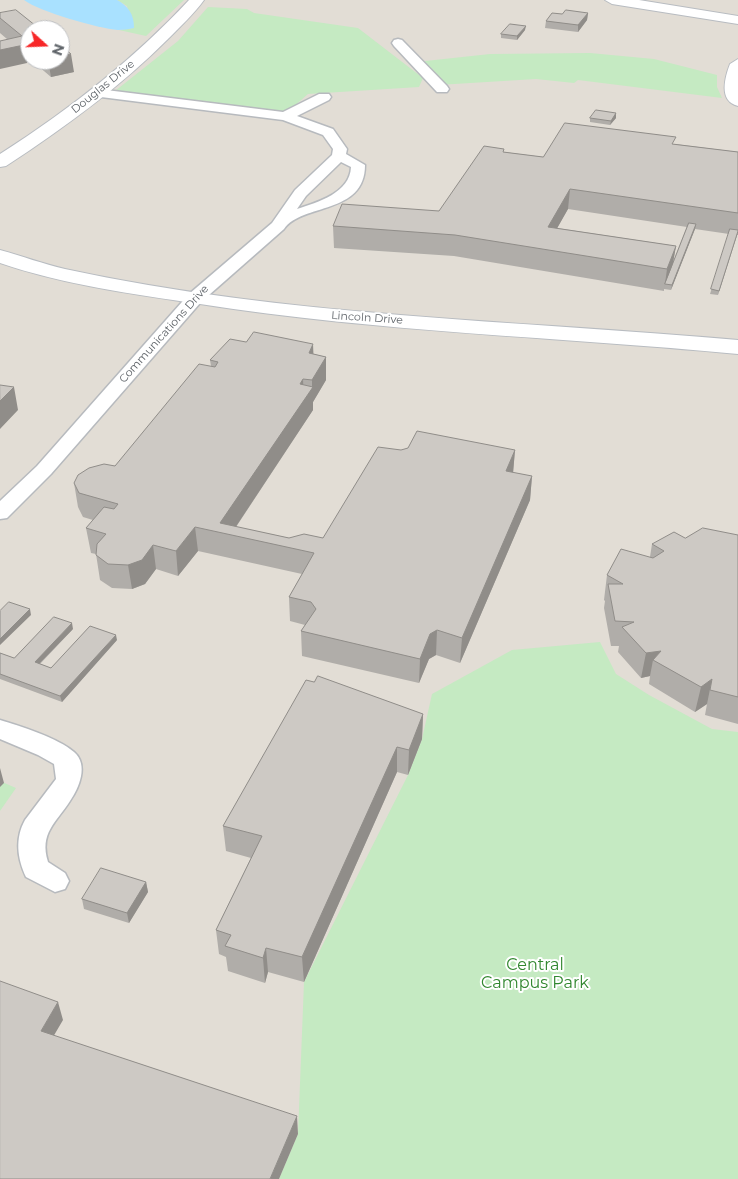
<!DOCTYPE html>
<html>
<head>
<meta charset="utf-8">
<style>
	body { margin:0 }
	#map { position:relative; width:738px; height:1179px; overflow:hidden; background:#f1eee7; font-family:Montserrat,sans-serif }
	canvas { display:block }
	.north { position:absolute; left:20px; top:20px; width:50px; height:50px; box-sizing:border-box; background:#fff; border:1px solid #bfc1c3; border-radius:50%; rotate:110deg; font-size:14px; font-weight:700; line-height:20px; text-align:center; color:#5e6368 }
	.north::after { content:''; display:block; margin:auto; width:18px; height:22px; background:#f72728; clip-path:polygon(50% 0,100% 100%,50% 72%,0 100%) }
</style>
</head>
<body>
<div id="map">
<canvas width="738" height="1179"></canvas>
<div class="north">N</div>
</div>
<script>
const c = document.querySelector('canvas').getContext('2d');
c.lineJoin = 'round';
function paint(path, color) {
  c.fillStyle = color;
  c.fill(path, 'evenodd');
}
function strokePath(path, color, width, dash) {
  c.strokeStyle = color;
  c.lineWidth = width;
  c.lineCap = dash ? 'butt' : 'round';
  c.setLineDash(dash || []);
  c.stroke(path);
}
function label(font, color, halo, rows, align = 'center') {
  c.font = font + ' Montserrat,sans-serif';
  c.lineWidth = 4;
  c.setLineDash([]);
  c.textBaseline = 'middle';
  c.strokeStyle = halo;
  c.fillStyle = color;
  for (const [text, x, y, turn = 0] of rows) {
    c.save();
    c.translate(x, y);
    c.rotate((+turn || 0) * Math.PI / 180);
    c.textAlign = isNaN(turn) ? turn : align;
    if (halo) c.strokeText(text, 0, 0);
    c.fillText(text, 0, 0);
    c.restore();
  }
}
const education = new Path2D(`
	M0 0H738V1179H0ZM30 30H60V60H30Z`);
const green = new Path2D(`
	M117 0H184L146 36 119 30 133 28 127 6Z
	M208 7 247 9 254 13 358 28 423 78 419 87 308 94 292 108 278 113 115 91 178 41Z
	M590 53 654 59 717 75V87L722 98 578 80 574 83 536 79 438 85 416 62 490 54Z
	M600 642 616 674 649 695 712 729 738 732V1179H279L298 1134 304 982 408 775 422 739 432 694 512 650Z
	M0 781 16 788 0 811Z`);
const water = new Path2D(`
	M24 0H117C128 6 134 14 134 28 129 29 123 30 118 30 97 28 40 12 24 0Z`);
const street = new Path2D(`
	M398 39 402 40 447 86 449 89 447 92H437L394 46 392 43 394 40Z
	M98 89 283 112 319 94H329L331 97 329 100 297 116 333 129 347 149 346 154 365 165C365 215 302 203 284 229L201 302 51 474 7 518 0 519V501L37 466 189 294 272 223 295 190 332 155 333 149 323 135 283 120 93 96 91 93ZM341 162 351 167C350 193 318 202 297 209L306 196Z
	M0 720C20 726 58 738 74 752 89 765 79 788 70 801 56 823 39 833 48 862L65 873 69 881 65 889 55 892 26 877C17 858 15 838 25 820L56 779 54 764 38 755 0 739Z`);
const secondary = new Path2D(`
	M189 0H204C194 14 180 27 168 39 119 88 64 128 6 166L0 167V154C69 110 133 60 189 0Z
	M605 0H639L738 16V24L612 4Z
	M738 59V106C718 101 725 77 730 64Z
	M0 250C22 256 43 264 65 269 286 317 514 320 738 340V354C559 337 378 332 200 304 133 294 64 285 0 263Z`);
const wall = new Path2D(`
	M0 13 30 30V60H60L74 72 51 77 31 60 27 61V63L7 39 0 33Z
	M588 13 587 20 578 32 545 28 546 21 562 14Z
	M525 30 517 40 501 38V34Z
	M616 113V118L610 125 590 122V118Z
	M675 144 738 152V235H737L718 295 710 294 729 234 695 229 671 290 664 289V291L454 256 334 248 333 226 439 211 504 152 543 157ZM568 209 687 227 673 263 676 246 557 228Z
	M314 354 326 357V380L313 402V410L236 527 289 538H323L401 450H515L513 473 532 476 530 500 460 663 436 655 429 659 419 683 302 656 301 631 305 625 290 621 289 597 302 574 198 551 178 576 156 569 145 584 132 589 112 588 100 580 96 554 91 553 86 528 93 520 83 517 78 507 74 483 115 466 211 366 210 360Z
	M738 535V724L705 715 707 704 695 712 649 684 650 676 641 678 618 652 619 646H611L604 608 605 601 604 600 607 575 650 557 652 544 685 538Z
	M73 629 40 664 51 668 117 640 62 702 0 679V653L14 658Z
	M423 714 422 739 408 775 397 772 304 982 268 972 265 983 228 971 226 957 219 954 216 930 251 858 226 851 223 826Z
	M146 882 148 892 129 923 84 909 82 899Z`);
const shadedWall = new Path2D(`
	M588 13 587 20 578 32V25Z
	M526 26 525 30 517 40V36Z
	M28 42 30 60H31L27 61V63L0 69V50Z
	M71 54 74 72 51 77 48 60H60V56Z
	M616 113V118L610 125 611 121Z
	M570 189 568 209 546 248 548 227Z
	M696 224 695 229 671 290 672 285Z
	M738 231 737 235 718 295 719 291Z
	M676 246 672 268 665 284 664 291 667 269Z
	M313 344 314 367 309 353Z
	M326 357V380L313 402V410L231 534 220 523 303 379 304 400 312 388V380Z
	M14 387 18 410 0 429V401Z
	M515 450 513 473 506 471Z
	M532 476 530 500 460 663 462 638Z
	M195 527 198 551 178 576 176 551Z
	M153 545 156 569 145 584 132 589 128 565Z
	M30 609 31 615 0 645V639Z
	M72 623 73 629 36 667 35 662Z
	M437 630 436 655 429 659 419 683 420 659 430 634Z
	M116 635 117 640 62 702 60 696Z
	M661 651 653 660 650 676 641 678 646 653Z
	M712 679 707 704 695 712 701 687Z
	M423 714 422 739 408 775 409 750Z
	M397 747V772L304 982 302 957Z
	M0 768 4 783 0 787Z
	M146 882 148 892 129 923 127 913Z
	M266 948 268 972 265 983 263 958Z
	M58 1002 63 1020 46 1049 41 1031Z
	M297 1116 298 1134 279 1179H270Z`);
const building = new Path2D(`
	M16 10 41 30H30V44L28 42 22 43 24 45 0 50V41L22 36 0 18V13Z
	M566 10 588 13 578 25 546 21 552 13 562 14Z
	M510 24 526 26 517 36 501 34Z
	M60 45 71 54 60 56Z
	M596 110 616 113 611 121 590 118Z
	M565 123 676 137 672 144 738 152V213L570 189 548 227 676 246 667 269 455 235 333 226 342 204 439 211 484 146 504 149 503 152 543 157Z
	M689 223 696 224 672 285 665 284Z
	M730 229 738 230V231L719 291 711 289Z
	M254 332 313 344 309 353 326 357 312 380 303 379 300 384 313 387 220 523 289 538 304 534 323 538 378 447 401 450 408 448 417 431 515 450 506 471 532 476 462 638 437 630 430 634 420 659 301 631 316 609 311 602 289 597 314 553 195 527 176 551 153 545 142 560 128 565 108 564 96 555 97 544 106 534 86 528 104 507 114 509 118 504 79 493 74 483 78 475 89 468 104 464 115 466 199 364 215 367 218 362 210 360 230 339 246 342Z
	M0 385 14 387 0 401Z
	M703 528 738 535V697L710 690 712 679 701 687 653 660 661 651 646 653 622 627 634 622 615 621 608 584H623L607 575 621 549 653 558 664 551 652 544 674 532 685 538Z
	M9 602 30 609 0 639V611Z
	M54 617 72 623 35 662 51 668 90 626 116 635 60 696 0 674V653L14 658Z
	M318 676 423 714 409 750 397 747 302 957 266 948 263 958 225 946 231 935 216 930 262 836 223 826 306 680 314 682Z
	M101 868 146 882 127 913 82 899Z
	M0 981 58 1002 41 1031 297 1116 270 1179H0Z`);
const farStreetnames = [
	["Douglas Drive",103,87,-39],
	["Lincoln Drive",367,318,4],
	["Communications Drive",164,334,-48]
];
const nearParknames = [
	["Central",535,965],
	["Campus Park",535,983]
];
paint(education, '#e2ddd5');
paint(green, '#c5eac2');
paint(water, '#a9e1ff');
strokePath(street, '#b7babe', 3);
strokePath(secondary, '#b8bcc1', 2);
paint(street, '#fff');
paint(secondary, '#fff');
paint(wall, '#b0ada9');
paint(shadedWall, '#908d89');
paint(building, '#cdc9c4');
strokePath(building, '#908d89', 1);
label('11px', '#5e6368', '#fff', farStreetnames);
label('16px', '#31872f', '#fff', nearParknames);
</script>
</body>
</html>
